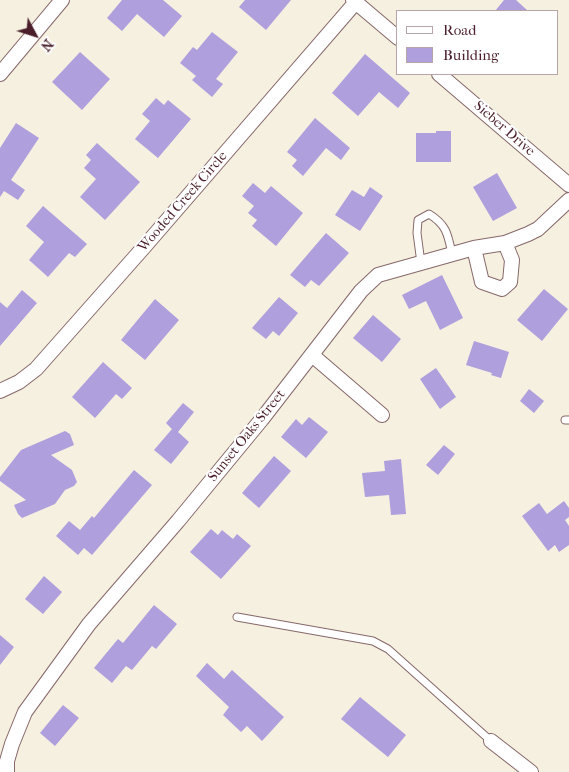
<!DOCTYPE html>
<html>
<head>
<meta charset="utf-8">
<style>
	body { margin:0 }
	#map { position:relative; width:569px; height:772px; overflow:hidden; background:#f5f0e0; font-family:"IM FELL French Canon",serif }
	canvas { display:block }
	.legend { position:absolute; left:396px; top:10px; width:162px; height:65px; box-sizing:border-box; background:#fff; border:1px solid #b7a5aa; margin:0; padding:6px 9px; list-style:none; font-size:15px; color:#4a1f2b }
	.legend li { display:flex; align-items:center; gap:10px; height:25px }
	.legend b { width:25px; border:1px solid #b7a5aa }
	.north { position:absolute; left:10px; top:10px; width:50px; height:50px; -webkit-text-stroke:4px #fff; paint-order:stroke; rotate:130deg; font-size:14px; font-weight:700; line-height:20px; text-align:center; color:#4a1f2b }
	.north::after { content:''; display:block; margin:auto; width:18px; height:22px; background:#4a1f2b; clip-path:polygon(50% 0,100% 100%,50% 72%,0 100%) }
</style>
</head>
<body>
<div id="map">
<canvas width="569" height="772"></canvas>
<ul class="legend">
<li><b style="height:6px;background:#fff"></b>Road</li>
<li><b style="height:14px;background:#af9fdd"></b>Building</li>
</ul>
<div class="north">N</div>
</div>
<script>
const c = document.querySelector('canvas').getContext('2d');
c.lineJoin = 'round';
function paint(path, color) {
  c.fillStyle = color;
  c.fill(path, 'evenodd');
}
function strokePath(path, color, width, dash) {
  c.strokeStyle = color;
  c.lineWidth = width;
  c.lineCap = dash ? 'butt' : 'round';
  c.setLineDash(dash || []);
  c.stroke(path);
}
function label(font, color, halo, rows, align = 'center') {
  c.font = font + ' "IM FELL French Canon",serif';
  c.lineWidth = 4;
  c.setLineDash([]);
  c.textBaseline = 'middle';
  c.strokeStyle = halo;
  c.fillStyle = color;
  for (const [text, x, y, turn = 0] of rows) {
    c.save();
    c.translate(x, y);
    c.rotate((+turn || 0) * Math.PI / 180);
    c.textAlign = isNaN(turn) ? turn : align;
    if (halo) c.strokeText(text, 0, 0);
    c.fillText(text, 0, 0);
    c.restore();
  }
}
const building = new Path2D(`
	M122 0H163L182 16 164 37 137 14 122 31 107 18Z
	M245 0H291L266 30 239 7Z
	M504 0H516L528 11H495Z
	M212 32 238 52 216 79 223 84 212 97 192 80 196 76 180 63 193 47 197 50Z
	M80 52 110 79 82 110 52 82Z
	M365 54 410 93 398 108 379 92 358 116 332 93Z
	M156 98 164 105 168 100 191 119 158 158 135 139 150 121 142 114Z
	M315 118 350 148 341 160 326 148 303 176 292 166 297 160 287 152Z
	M16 123 39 138 11 180 25 190 18 200 4 191 0 197V148Z
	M436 131H451V162H416V133H436Z
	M97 143 140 182 105 220 80 197 96 179 84 168 91 160 86 155Z
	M497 173 517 208 493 221 473 187Z
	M253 183 265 193 271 186 303 213 276 246 252 226 257 220 248 213 254 206 242 196Z
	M370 187 383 196 360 231 335 215 352 190 364 197Z
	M43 206 87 244 75 257 69 253 48 277 29 260 44 242 26 226Z
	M326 233 349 253 319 286 311 280 305 287 290 275Z
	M442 275 463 318 440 330 426 301 409 309 402 295Z
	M544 289 568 309 542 341 517 320Z
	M22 290 37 303 0 346V302L7 308Z
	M279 297 298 313 279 336 273 331 266 339 252 328Z
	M155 299 179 320 145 360 121 340Z
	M373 315 401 339 382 362 353 338Z
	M474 341 509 352 501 378 491 375 492 373 466 365Z
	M103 362 132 388 122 399 116 394 95 418 72 397Z
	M436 368 456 397 440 409 420 379Z
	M529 389 544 401 534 413 520 401Z
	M183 403 194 412 178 432 189 442 171 464 154 450 172 429 166 423Z
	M309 417 328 432 306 458 281 437 296 419 302 425Z
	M65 431 70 434 74 445 51 455 72 470 77 482 74 486 65 490 55 504 22 518 18 514 14 505 26 500 0 481V477L21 450Z
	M444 445 455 454 438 475 426 465Z
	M274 456 291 471 259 508 242 493Z
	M401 459 406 514 391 515 389 495 365 497 362 473 385 471 384 461Z
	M134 470 152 485 92 555 84 548 78 555 56 536 69 521 80 530 92 516 94 518Z
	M564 501 569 508V517L565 520 569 526V545L559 552 555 545 548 551 522 516 539 503 547 514Z
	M211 529 218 535 222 530 233 539 237 534 251 546 221 579 190 552Z
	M44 576 62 592 43 614 25 599Z
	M154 605 177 624 156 649 152 646 132 670 126 666 112 683 94 668 118 639 123 643Z
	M0 635 14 647 0 665Z
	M207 663 224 679 232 670 284 717 262 741 247 726 241 732 223 715 229 707 196 676Z
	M360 697 406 735 388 757 341 719Z
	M63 705 79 718 55 746 40 733Z`);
const lane = new Path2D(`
	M421 263 417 233 418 220 429 214C447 225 448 235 452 254
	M565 420H569
	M237 617 373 641 388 649 491 741`);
const street = new Path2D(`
	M353 0 398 38
	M0 74 62 0
	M439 74 569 185
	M474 248 482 282 502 289 510 282 512 260 505 243
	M312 355 382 415
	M0 391 19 382 36 369 144 247 356 2
	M491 741 531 772
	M7 772V761L12 744 25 712 89 624 178 521 262 419 361 291 378 275 474 248 505 243 528 234 538 229 569 200`);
const streetNames = [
	["Sieber Drive",504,129,41],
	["Wooded Creek Circle",183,202,-49],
	["Sunset Oaks Street",247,436,-51]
];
paint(building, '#af9fdd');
strokePath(lane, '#86686a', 9);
strokePath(street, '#86686a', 16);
strokePath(lane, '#fff', 7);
strokePath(street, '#fff', 14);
label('14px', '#4a1f2b', '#fff', streetNames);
</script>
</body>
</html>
